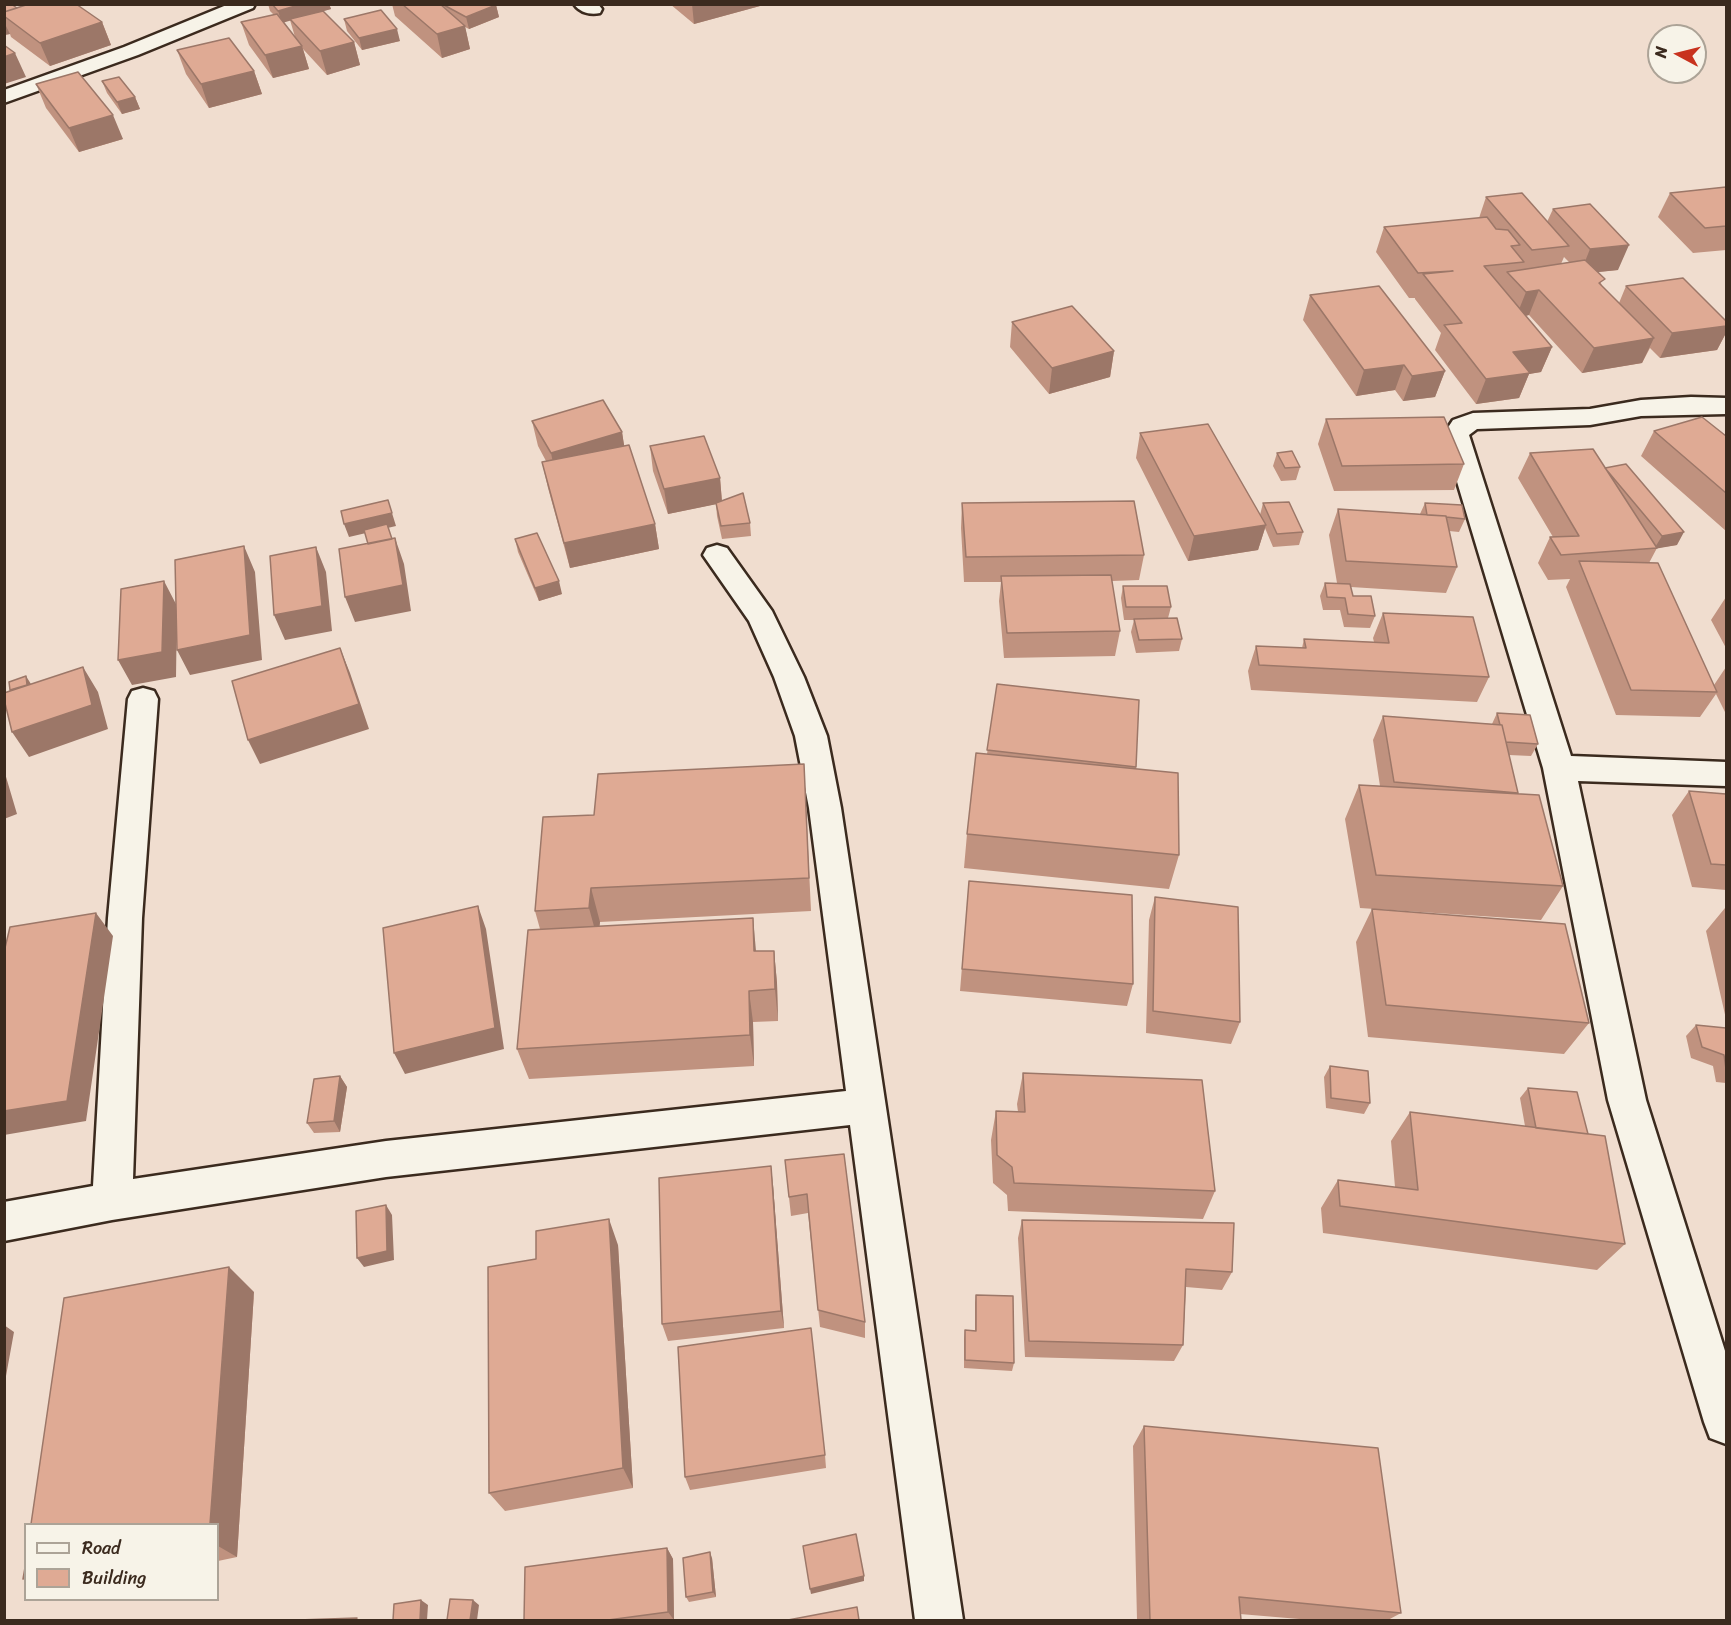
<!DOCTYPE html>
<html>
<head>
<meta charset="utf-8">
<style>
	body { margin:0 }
	#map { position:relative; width:1731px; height:1625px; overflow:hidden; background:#f0ddcf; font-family:Sriracha,sans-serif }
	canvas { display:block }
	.frame { position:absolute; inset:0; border:6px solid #3b2a1e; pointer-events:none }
	.legend { position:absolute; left:24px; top:1523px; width:195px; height:78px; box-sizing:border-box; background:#f7f3e8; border:2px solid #aca397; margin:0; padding:8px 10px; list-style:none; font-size:18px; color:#3b2a1e }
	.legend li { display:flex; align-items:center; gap:12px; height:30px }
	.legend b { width:30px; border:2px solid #aca397 }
	.north { position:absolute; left:1647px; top:24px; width:60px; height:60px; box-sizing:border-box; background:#f7f3e8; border:2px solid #aca397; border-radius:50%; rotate:277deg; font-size:16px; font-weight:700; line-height:24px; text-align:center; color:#3b2a1e }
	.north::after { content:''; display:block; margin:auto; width:21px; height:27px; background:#c8321e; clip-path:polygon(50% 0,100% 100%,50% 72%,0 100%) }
</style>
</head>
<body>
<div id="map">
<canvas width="1731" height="1625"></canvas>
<div class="frame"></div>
<ul class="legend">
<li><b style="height:8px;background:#f7f3e8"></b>Road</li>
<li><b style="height:16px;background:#dfaa94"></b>Building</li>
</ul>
<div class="north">N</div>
</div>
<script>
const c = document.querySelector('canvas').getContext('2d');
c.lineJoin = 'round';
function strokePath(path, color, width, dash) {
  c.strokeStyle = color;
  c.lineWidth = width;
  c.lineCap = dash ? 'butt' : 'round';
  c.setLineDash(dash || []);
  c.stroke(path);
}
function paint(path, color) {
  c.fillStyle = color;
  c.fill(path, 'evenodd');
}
const minor = new Path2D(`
	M229 4H255L253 8 138 55 4 103V90L124 47Z
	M574 4H598L602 9 600 13C591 15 580 13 574 4Z
	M1691 397 1726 398V414L1641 416 1590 425 1477 429 1469 435 1571 756 1726 762V786L1578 781 1646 1100 1726 1354V1444L1710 1438 1704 1422 1608 1100 1543 768 1443 435 1453 420 1473 413 1590 409 1641 400Z
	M717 545 727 548 772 611 804 677 827 736 841 808 963 1620H915L850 1125 386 1177 112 1220 4 1241V1202L93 1186 108 918 128 699 132 691 143 688 154 691 158 699 142 918 133 1179 386 1141 846 1091 809 808 795 736 774 677 749 621 703 555 707 548Z`);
const wall = new Path2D(`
	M4 4 13 6 17 8 102 22 111 45 50 66 11 37 10 34 4 35Z
	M268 4H329L331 9 323 11 354 42 360 65 327 75 303 49 309 69 273 78 249 45 241 22 274 15 270 11ZM290 20 295 37 284 22Z
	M392 4H496V5L499 17 469 29 465 27 470 49 442 58 395 16Z
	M670 4H760V6L694 24Z
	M344 19 400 41 362 50 347 31Z
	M177 50 254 71 262 94 209 108 186 74Z
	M102 81 135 97 140 109 122 114 107 93Z
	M36 84 123 139 79 152 46 108Z
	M1726 187V250L1693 253 1658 217 1670 193Z
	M1486 197 1547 222 1553 209 1618 270 1597 272 1602 286 1619 303 1626 286 1726 321V333L1717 350 1660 358 1650 348 1642 363 1582 373 1529 315 1526 316 1552 347 1541 372 1529 374 1519 398 1476 404 1435 350 1441 333 1415 299V298H1409L1376 252 1384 227 1479 218ZM1564 257 1569 262 1561 264Z
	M1310 295 1445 371 1435 397 1403 401 1395 390 1356 396 1303 320Z
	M1012 322 1114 351 1110 377 1049 394 1010 347Z
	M1326 419 1464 464 1454 490 1334 491 1318 444Z
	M532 421 622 432 624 446 655 524 659 549 570 568 548 488 542 462 546 461 538 446Z
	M1654 431 1726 436V531L1641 456Z
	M1140 433 1260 515 1263 503 1303 532 1299 545 1273 547 1265 528 1258 550 1188 561 1136 458Z
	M650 446 720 478 722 501 750 523 751 536 722 539 717 516 716 504 668 514 653 471Z
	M1277 453 1300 467 1296 480 1281 481 1273 466Z
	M1530 453 1605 468 1677 545 1657 548 1649 563 1714 685 1726 667V714L1716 694 1700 717 1616 715 1566 587 1570 579 1548 580 1538 563 1550 537H1553L1518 478Z
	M962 503 1144 555 1139 580 1112 581 1120 631 1115 656 1004 658 999 601 1001 582H964L961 528Z
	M1425 503 1465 519 1459 532 1449 531 1457 567 1446 593 1351 587 1353 596 1375 616 1370 628 1344 627 1340 610H1323L1320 596 1325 583H1337L1329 535 1338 509 1420 514Z
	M515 539 562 594 539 601 518 552Z
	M1123 586 1171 607 1168 618 1182 639 1179 651 1136 653 1131 632 1134 620H1124L1121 598Z
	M1726 597V648L1711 620Z
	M1383 613 1489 677 1477 702 1251 690 1248 671 1256 646 1302 648 1304 639 1374 642 1373 638Z
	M997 684 1136 767V769L1179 855 1169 889 964 868 967 834 987 754Z
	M1497 713 1538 744 1531 756 1509 755 1518 793 1517 794 1563 886 1541 920 1360 908 1345 819 1359 785 1380 786 1373 740 1383 716 1492 724Z
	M804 764 811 911 600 922 599 926 756 951H774L777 983 778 1021 753 1022 754 1066 529 1079 517 1049 540 929 535 911 594 815Z
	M1689 791 1726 794V890L1692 887 1672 815Z
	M969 881 1133 984 1127 1006 960 991Z
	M1155 897 1240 1022 1231 1044 1146 1033 1149 920Z
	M1725 908 1726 909V1019L1706 931Z
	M1372 909 1589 1023 1564 1054 1368 1037 1356 942Z
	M1696 1025 1726 1028V1083L1716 1082 1713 1066 1691 1058 1686 1036Z
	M1330 1066 1370 1103 1364 1114 1326 1108 1324 1077Z
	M1023 1073 1215 1191 1203 1219 1008 1211 1007 1195 993 1183 991 1140 996 1111 1018 1112 1017 1104Z
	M340 1076 347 1087 340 1132 314 1133 307 1123Z
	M1528 1088 1588 1134 1625 1244 1597 1270 1323 1233 1321 1208 1338 1180 1395 1187 1391 1141 1410 1112 1525 1126 1520 1098Z
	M844 1154 865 1322V1338L820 1327 808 1213 791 1216 785 1160Z
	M773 1185 784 1328 668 1341 662 1324Z
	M1022 1220 1232 1272 1222 1290 1186 1287 1183 1345 1174 1361 1025 1357 1018 1238Z
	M618 1245 633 1488 505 1511 489 1493 536 1259Z
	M254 1292 237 1557 218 1561V1524Z
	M976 1295 1014 1363 1012 1371 964 1368V1339L965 1330 975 1331V1303Z
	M1144 1426 1401 1613 1388 1620H1311L1240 1614 1241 1620H1137L1133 1446Z
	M825 1455 826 1468 690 1490 685 1477Z
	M667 1548 673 1559 674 1620H524Z
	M712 1558 716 1597 689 1602 686 1597Z`);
const shadedWall = new Path2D(`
	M302 4H329L331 9 282 23 278 11Z
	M692 4H760V6L694 24Z
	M496 5 499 17 469 29 466 17Z
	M4 22 10 34 4 35Z
	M102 22 111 45 50 66 40 43Z
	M465 26 470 49 442 58 437 34Z
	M397 29 400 41 362 50 359 38Z
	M354 42 360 65 327 75 320 51Z
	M302 46 309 69 273 78 265 55Z
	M15 53 26 77 4 84V57Z
	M254 71 262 94 209 108 201 84Z
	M135 97 140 109 122 114 117 102Z
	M113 115 123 139 79 152 69 128Z
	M1629 245 1618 270 1580 274 1590 249Z
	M1539 290 1529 315 1516 317 1526 292Z
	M1726 326V333L1717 350 1660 358 1672 333Z
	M1654 338 1642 363 1582 373 1594 348Z
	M1552 347 1541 372 1529 374 1519 398 1476 404 1486 379 1513 352Z
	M1114 351 1110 377 1049 394 1052 368Z
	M1404 365 1395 390 1356 396 1364 370Z
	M1445 371 1435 397 1403 401 1412 376Z
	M622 432 626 457 556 478 551 453Z
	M720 478 722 503 668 514 664 489Z
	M388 500 396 526 349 537 344 524Z
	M655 524 659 549 570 568 564 543Z
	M1266 525 1258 550 1188 561 1194 536Z
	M1684 532 1677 545 1654 549 1662 536Z
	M395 538 404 564 411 611 355 622 345 597Z
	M244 546 255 572 262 660 190 675 177 650Z
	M316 547 326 572 332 631 285 640 274 615Z
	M164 581 177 606 176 677 132 685 118 660Z
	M559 581 562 594 539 601 535 588Z
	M340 648 350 673 369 729 260 764 248 740Z
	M83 667 98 692 108 729 29 757 12 732Z
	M26 676 34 689 18 703 10 690Z
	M4 770 17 814 4 819Z
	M591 888 600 922 598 941 589 908Z
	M478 906 486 929 504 1049 405 1074 394 1053Z
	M96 913 113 936 86 1121 4 1135V1111Z
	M753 918 756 951H754Z
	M774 951 777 983 778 1021 775 989Z
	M749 991 753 1022 754 1066 750 1035Z
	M340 1076 347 1087 340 1132 334 1121Z
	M771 1166 773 1185 784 1328 781 1311Z
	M386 1205 392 1215 394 1260 364 1267 357 1258Z
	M609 1219 618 1245 633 1488 623 1468Z
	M229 1267 254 1292 237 1557 218 1546V1524H210Z
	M4 1325 14 1332 4 1387Z
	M667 1548 673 1559 674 1620 668 1612Z
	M710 1552 712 1558 716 1597 713 1592Z
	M864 1576V1581L811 1594 810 1589Z
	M421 1600 428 1605 427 1620H420Z
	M473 1600 479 1605 477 1620H470Z`);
const building = new Path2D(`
	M4 4H11L17 8 4 12Z
	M29 4H76L102 22 40 43 4 16V12Z
	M272 4H302L278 11Z
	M402 4H440L465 26 437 34Z
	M442 4H496V5L466 17Z
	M381 10 397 29 359 38 344 19Z
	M323 11 354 42 320 51 290 19Z
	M277 14 302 46 265 55 241 22Z
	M229 38 254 71 201 84 177 50Z
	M4 45 15 53 4 57Z
	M78 72 113 115 69 128 36 84Z
	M119 77 135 97 117 102 102 81Z
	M1726 187V226L1705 228 1670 193Z
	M1522 193 1569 246 1532 250 1486 197Z
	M1590 204 1629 245 1590 249 1553 209Z
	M1487 217 1496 229 1508 230 1520 245 1511 246 1524 262 1484 266 1552 347 1513 352 1530 373 1486 379 1444 325 1462 323 1423 274 1453 271 1418 273 1384 227Z
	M1585 260 1605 279 1599 283 1654 338 1594 348 1539 290 1526 292 1507 272Z
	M1683 278 1726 321V326L1672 333 1626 286Z
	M1379 286 1445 371 1412 376 1404 365 1364 370 1310 295Z
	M1072 306 1114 351 1052 368 1012 322Z
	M603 400 622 432 551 453 532 421Z
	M1444 417 1464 464 1342 466 1326 419Z
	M1702 417 1726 436V493L1654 431Z
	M1208 424 1266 525 1194 536 1140 433Z
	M704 436 720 478 664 489 650 446Z
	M629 445 655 524 564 543 542 462Z
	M1593 449 1657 548 1561 555 1550 537 1579 536 1530 453Z
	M1292 451 1300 467 1285 468 1277 453Z
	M1626 464 1684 532 1662 536 1605 468Z
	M743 493 750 523 721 526 716 503Z
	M388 500 392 513 344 524 341 511Z
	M1134 501 1144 555 966 557 962 503Z
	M1289 502 1303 532 1277 534 1263 503Z
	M1425 503 1462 505 1465 519 1446 517V516L1427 515Z
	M1338 509 1446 516 1457 567 1346 561Z
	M387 524 392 539 368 544 364 530Z
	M537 533 559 581 535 588 515 539Z
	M395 538 403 585 345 597 339 549Z
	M244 546 250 635 177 650 175 560Z
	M316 547 322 606 274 615 270 556Z
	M1579 561 1658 563 1717 692 1631 690Z
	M1111 575 1120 631 1007 633 1001 576Z
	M164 581 162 652 118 660 121 589Z
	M1325 583 1350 584 1353 596H1371L1375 616 1348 614 1345 598 1327 597Z
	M1123 586H1167L1171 607H1126Z
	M1383 613 1473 617 1489 677 1259 665 1256 646 1306 648 1304 639 1389 643Z
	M1177 618 1182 639 1139 640 1134 619Z
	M340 648 359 704 248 740 232 681Z
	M83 667 92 705 12 732 4 699V693Z
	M26 676 27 685 10 690 9 682Z
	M997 684 1139 700 1136 767 987 750Z
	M1497 713 1530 715 1538 744 1506 742 1502 725H1500Z
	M1383 716 1502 725 1518 793 1394 782Z
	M976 753 1178 773 1179 855 967 834Z
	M804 764 809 878 591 888 589 908 535 911 543 817 594 815 598 774Z
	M1359 785 1539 795 1563 886 1376 875Z
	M1689 791 1726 794V865L1711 864Z
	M969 881 1132 895 1133 984 962 969Z
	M1155 897 1238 907 1240 1022 1153 1011Z
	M478 906 495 1028 394 1053 383 928Z
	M1372 909 1565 924 1589 1023 1386 1005Z
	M96 913 67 1101 4 1111V952L10 927Z
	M753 918 754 951H774L775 989 749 991 750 1035 517 1049 528 930Z
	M1696 1025 1726 1028V1069L1724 1055 1702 1047Z
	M1330 1066 1368 1071 1370 1103 1331 1098Z
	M1023 1073 1202 1080 1215 1191 1014 1183 1012 1167 997 1155 996 1111 1025 1112Z
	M340 1076 334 1121 307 1123 314 1079Z
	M1528 1088 1577 1092 1588 1134 1536 1128Z
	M1410 1112 1605 1136 1625 1244 1340 1206 1338 1180 1418 1190Z
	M844 1154 865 1322 818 1310 807 1194 789 1197 785 1160Z
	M771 1166 781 1311 662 1324 659 1178Z
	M386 1205 387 1251 357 1258 356 1211Z
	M609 1219 623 1468 489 1493 488 1267 536 1259V1231Z
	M1022 1220 1234 1223 1232 1272 1186 1269 1183 1345 1029 1341Z
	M229 1267 210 1524H31L64 1298Z
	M976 1295 1013 1296 1014 1363 965 1360V1330L976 1331Z
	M811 1328 825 1455 685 1477 678 1347Z
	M1144 1426 1378 1448 1401 1613 1239 1597 1241 1620H1150Z
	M856 1534 864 1576 810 1589 803 1546Z
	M667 1548 668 1612 608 1620H524L525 1567Z
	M710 1552 713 1592 686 1597 683 1558Z
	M26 1562V1578L23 1579Z
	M450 1599 473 1600 470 1620H447Z
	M421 1600 420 1620H393L394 1604Z
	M857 1607 859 1620H788Z
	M357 1618 356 1620H298Z`);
strokePath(minor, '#3b2a1e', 5);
paint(minor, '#f7f3e8');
paint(wall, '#c0927f');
paint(shadedWall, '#9c7768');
paint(building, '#dfaa94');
strokePath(building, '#9c7768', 1.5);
</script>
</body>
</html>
